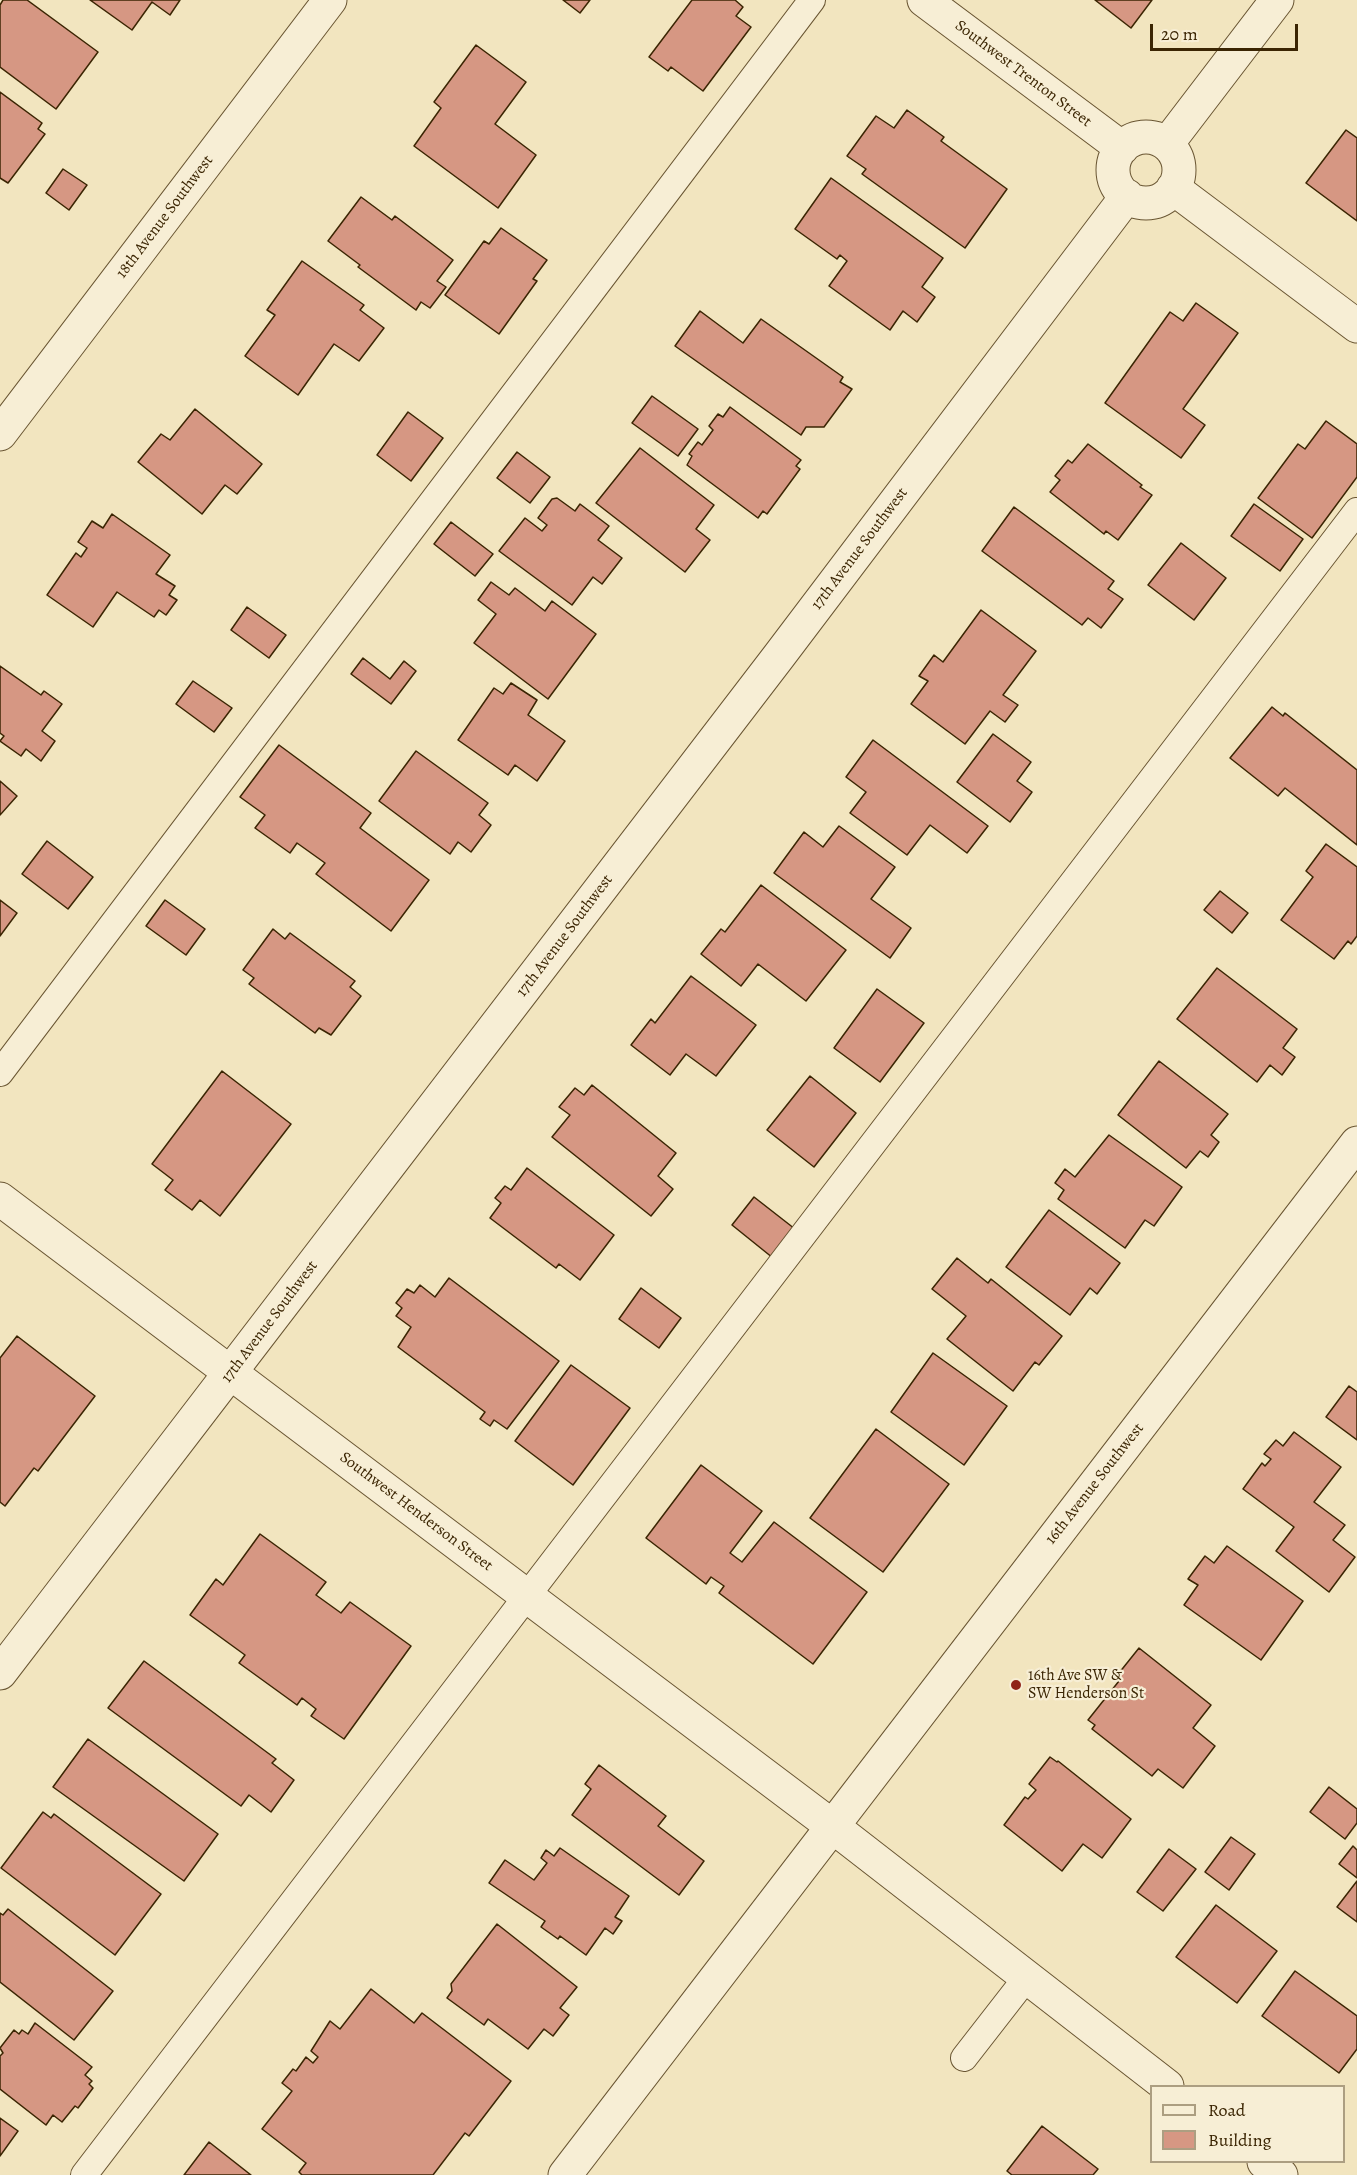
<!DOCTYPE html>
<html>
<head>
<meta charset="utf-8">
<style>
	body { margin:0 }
	#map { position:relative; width:1357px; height:2175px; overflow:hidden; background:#f2e5bf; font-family:Alegreya,serif }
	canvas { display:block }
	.legend { position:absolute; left:1150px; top:2085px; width:195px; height:78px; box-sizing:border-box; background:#f7eed5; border:2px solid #ac9e81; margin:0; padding:8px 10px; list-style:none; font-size:18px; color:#3b2503 }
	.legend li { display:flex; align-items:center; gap:12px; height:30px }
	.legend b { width:30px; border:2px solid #ac9e81 }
	.scale { position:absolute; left:1150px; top:24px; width:148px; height:27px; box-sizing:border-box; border:3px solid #3b2503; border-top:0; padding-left:8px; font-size:18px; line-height:21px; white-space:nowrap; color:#3b2503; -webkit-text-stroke:4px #f7eed5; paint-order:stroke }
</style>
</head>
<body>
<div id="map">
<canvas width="1357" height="2175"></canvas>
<ul class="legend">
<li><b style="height:8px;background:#f7eed5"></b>Road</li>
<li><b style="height:16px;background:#d69783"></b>Building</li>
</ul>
<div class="scale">20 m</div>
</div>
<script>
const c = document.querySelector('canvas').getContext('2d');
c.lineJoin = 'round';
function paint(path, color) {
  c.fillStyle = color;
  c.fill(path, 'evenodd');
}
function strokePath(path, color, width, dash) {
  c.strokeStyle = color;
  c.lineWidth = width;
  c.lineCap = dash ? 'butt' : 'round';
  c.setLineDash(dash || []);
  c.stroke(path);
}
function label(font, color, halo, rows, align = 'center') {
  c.font = font + ' Alegreya,serif';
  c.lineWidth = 4.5;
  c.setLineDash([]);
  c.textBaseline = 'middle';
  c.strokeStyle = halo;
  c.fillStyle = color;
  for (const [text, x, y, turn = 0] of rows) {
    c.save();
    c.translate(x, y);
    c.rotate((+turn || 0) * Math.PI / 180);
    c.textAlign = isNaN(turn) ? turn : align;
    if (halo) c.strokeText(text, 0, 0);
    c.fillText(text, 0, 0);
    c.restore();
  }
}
const building = new Path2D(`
	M3 0H27L98 52 56 109 0 67V5Z
	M90 0H180L170 15 152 2 132 30Z
	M563 0H590L580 13Z
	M692 0H735L743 7 736 16 751 27 703 91 671 67 668 71 649 57Z
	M1095 0H1152L1131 28Z
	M476 45 526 82 495 124 536 155 498 208 414 146 441 108 434 102Z
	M0 92 42 123 38 129 45 134 8 183 0 178Z
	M907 110 944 137 941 141 1007 189 965 248 862 174 866 169 847 156 876 116 894 128Z
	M1346 130 1357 138V221L1306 183Z
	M63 169 87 185 69 210 46 193Z
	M831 178 943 258 922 287 935 297 917 322 903 311 890 330 829 286 847 261 840 255 837 259 795 229Z
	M361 197 392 220 395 216 453 260 437 281 446 287 430 308 421 302 416 310 358 267 360 265 328 241Z
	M501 228 547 260 533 279 537 281 499 334 445 295 484 241 489 244Z
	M302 261 364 305 360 310 384 328 359 361 334 344 298 395 245 356 275 315 267 310Z
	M1196 303 1238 333 1183 409 1205 425 1181 458 1105 403 1170 312 1183 321Z
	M700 311 743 343 761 319 843 377 840 382 852 389 824 427H806L801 435 675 346Z
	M652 396 698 429 678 456 632 423Z
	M730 407 801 460 796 466 800 469 767 514 763 511 758 518 687 465 692 456 689 454 698 442 702 445 713 430 709 426 718 414 723 417Z
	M195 409 262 464 237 494 225 485 202 514 138 462 161 434 170 440Z
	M408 412 443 438 411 481 377 455Z
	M1326 421 1357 444V477L1312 538 1258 498 1298 444 1305 449Z
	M1088 444 1142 485 1140 487 1152 495 1118 540 1106 531 1104 534 1050 492 1060 480 1055 476 1068 460 1072 463Z
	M640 448 714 505 696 529 710 540 685 572 596 503Z
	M517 452 550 477 530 503 497 478Z
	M557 498 575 511 580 504 609 526 598 540 622 558 602 584 593 577 572 605 499 551 525 518 542 531 547 525 538 518 552 499Z
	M1254 504 1303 539 1280 571 1231 536Z
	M1014 507 1114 581 1108 589 1123 599 1101 628 1088 618 1082 625 982 551Z
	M112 514 170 555 156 574 175 586 169 595 177 600 166 615 159 610 154 617 117 592 93 627 47 595 76 553 81 557 87 548 78 542 92 521 103 528Z
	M451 522 493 554 475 576 434 544Z
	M1181 543 1226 578 1194 620 1148 585Z
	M491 582 509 595 515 588 545 611 552 601 596 634 548 699 474 643 496 614 478 600Z
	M247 607 286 635 269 658 231 630Z
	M981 610 1036 651 1003 695 1018 705 1005 722 990 711 965 744 911 704 928 681 919 676 934 655 943 662Z
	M363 658 390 679 404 661 416 671 391 704 351 674Z
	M0 666 41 695 44 691 62 704 42 731 55 741 41 761 26 749 21 756 0 741 4 736 0 733Z
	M193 681 232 708 214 732 176 704Z
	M511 683 537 700 528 715 565 741 537 781 515 765 508 775 458 740 494 688 503 694Z
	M1272 707 1283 716 1285 713 1357 770V845L1285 788 1278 796 1230 758Z
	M993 734 1031 762 1017 781 1032 792 1010 822 957 782Z
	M873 740 988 826 967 853 930 825 907 855 850 813 866 792 846 777Z
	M279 745 371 813 360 828 429 880 391 931 316 874 325 863 297 843 290 853 255 828 265 815 240 797Z
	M416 751 488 803 479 815 491 825 471 852 458 842 450 854 379 801Z
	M0 781 17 796 0 815Z
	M839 826 895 867 871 899 911 928 890 958 774 873 804 832 823 847Z
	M47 841 93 877 68 909 22 874Z
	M1326 844 1357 867V936L1351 944 1348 941 1334 959 1281 920 1313 877 1306 871Z
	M761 885 846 950 806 1001 758 964 741 986 701 954 721 929 725 932Z
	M1220 891 1248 913 1232 933 1204 910Z
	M0 900 17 913 0 936Z
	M165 900 205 929 186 955 146 926Z
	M273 929 285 939 290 933 355 981 350 987 361 996 331 1035 319 1028 315 1033 249 984 254 978 243 970Z
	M1217 968 1297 1029 1283 1048 1295 1057 1282 1075 1270 1065 1257 1082 1177 1019Z
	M691 976 756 1025 716 1076 686 1054 670 1075 631 1045 651 1019 655 1023Z
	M877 989 924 1023 880 1082 834 1048Z
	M1159 1061 1228 1114 1211 1135 1219 1142 1208 1157 1200 1151 1186 1168 1118 1115Z
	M222 1071 291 1124 220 1216 200 1200 192 1210 165 1190 173 1180 152 1164Z
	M810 1076 856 1113 814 1167 767 1130Z
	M592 1085 676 1153 658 1176 673 1189 651 1216 552 1137 570 1115 559 1107 575 1088 584 1095Z
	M1109 1135 1182 1187 1154 1226 1145 1220 1125 1248 1058 1199 1064 1190 1055 1183 1065 1169 1075 1177Z
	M527 1168 614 1235 580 1280 559 1264 556 1268 490 1218 501 1203 495 1198 505 1186 511 1190Z
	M754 1197 795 1229 773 1258 732 1225Z
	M1049 1210 1120 1263 1097 1294 1090 1288 1070 1315 1006 1267Z
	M957 1258 988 1283 991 1279 1062 1336 1039 1365 1035 1362 1013 1391 947 1339 966 1316 932 1289Z
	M449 1278 559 1361 507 1429 494 1420 490 1426 480 1419 485 1412 398 1347 411 1327 396 1316 402 1308 396 1303 407 1289 414 1293 420 1285 435 1297Z
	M641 1288 681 1318 659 1348 619 1319Z
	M17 1336 95 1396 38 1471 34 1468 5 1506 0 1502V1358Z
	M933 1353 1007 1406 964 1465 891 1412Z
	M571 1365 630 1408 573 1485 515 1441Z
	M1349 1386 1357 1392V1440L1326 1417Z
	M876 1429 949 1484 883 1572 810 1518Z
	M1294 1432 1341 1467 1314 1502 1345 1525 1333 1540 1355 1557 1329 1592 1276 1551 1294 1527 1243 1489 1262 1463 1265 1466 1271 1459 1264 1454 1276 1440 1283 1446Z
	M701 1465 762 1511 730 1553 742 1562 774 1522 867 1592 813 1664 719 1593 724 1586 711 1577 706 1584 646 1538Z
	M260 1534 326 1582 316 1595 341 1613 350 1602 411 1646 344 1739 311 1716 316 1709 302 1698 297 1705 239 1663 245 1655 190 1615 216 1579 223 1585Z
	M1227 1546 1303 1601 1261 1660 1184 1605 1198 1585 1188 1579 1205 1556 1214 1563Z
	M1139 1648 1211 1705 1193 1728 1215 1746 1183 1788 1158 1769 1152 1776 1092 1729 1095 1725 1088 1720 1119 1681 1115 1678Z
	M144 1661 276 1759 272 1763 294 1780 271 1812 249 1795 241 1806 108 1708Z
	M88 1739 218 1834 184 1881 53 1787Z
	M1050 1757 1057 1762 1058 1761 1131 1819 1102 1858 1083 1844 1062 1871 1004 1825 1025 1797 1028 1799 1036 1790 1029 1784Z
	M599 1765 666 1816 658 1826 704 1861 679 1895 572 1815 591 1789 585 1784Z
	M1329 1787 1357 1809V1823L1345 1839 1310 1812Z
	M43 1812 51 1818 54 1814 161 1894 115 1955 1 1868Z
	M1231 1837 1255 1854 1229 1890 1205 1872Z
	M1353 1846 1357 1850V1878L1339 1864Z
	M560 1848 629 1896 615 1917 622 1921 613 1934 605 1928 586 1955 560 1936 558 1939 541 1927 545 1921 489 1883 505 1860 534 1880 547 1863 541 1858 546 1850 554 1856Z
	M1169 1849 1196 1869 1163 1911 1137 1892Z
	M1357 1881V1922L1337 1907Z
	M1216 1905 1277 1951 1237 2003 1176 1957Z
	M8 1909 113 1991 74 2040 0 1982V1913L3 1915Z
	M497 1924 577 1987 560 2008 569 2015 553 2036 544 2029 528 2049 488 2019 484 2025 447 1998 452 1991 451 1984Z
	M1295 1971 1357 2016V2049L1339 2073 1262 2016Z
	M371 1989 414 2023 422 2013 511 2081 469 2136 465 2133 433 2175H302L299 2172 306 2163 262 2129 292 2091 282 2083 293 2069 296 2071 306 2057 313 2063 318 2057 311 2051 330 2021 340 2029Z
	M35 2023 92 2067 85 2075 92 2081 89 2084 93 2088 78 2108 75 2106 62 2122 53 2115 46 2125 0 2089V2056L3 2053 0 2048 14 2030 19 2034 22 2030 28 2034Z
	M0 2118 18 2131 0 2156Z
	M1042 2126 1098 2169 1093 2175H1012L1007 2171Z
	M209 2142 251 2175H184Z`);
const service = new Path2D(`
	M0 1073 812 0
	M964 2058 1027 1977
	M84 2175 1357 511`);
const minor = new Path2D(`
	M924 0 1122 148
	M1113 170a33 33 0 1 1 66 0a33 33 0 1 1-66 0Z
	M1167 144 1277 0
	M1173 188 1357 326
	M0 434 330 0
	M0 1673 779 656 1127 196`);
const tertiary = new Path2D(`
	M0 1199 832 1826 1167 2086
	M1264 2162 1281 2175
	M565 2175 1357 1143`);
const markers = [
	[1016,1685,6,"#8f2418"]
];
const streetNames = [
	["Southwest Trenton Street",1023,74,37],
	["18th Avenue Southwest",165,217,-53],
	["17th Avenue Southwest",860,549,-53],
	["17th Avenue Southwest",565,936,-53],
	["17th Avenue Southwest",270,1322,-53],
	["16th Avenue Southwest",1095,1484,-52],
	["Southwest Henderson Street",416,1512,37]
];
const poiNames = [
	["16th Ave SW &",1028,1676],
	["SW Henderson St",1028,1694]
];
paint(building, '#d69783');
strokePath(building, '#3b2503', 1.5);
strokePath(service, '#695532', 28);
strokePath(minor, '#695532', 35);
strokePath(tertiary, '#695532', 35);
strokePath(service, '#f7eed5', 26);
strokePath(minor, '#f7eed5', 33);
strokePath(tertiary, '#f7eed5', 33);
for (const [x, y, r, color] of markers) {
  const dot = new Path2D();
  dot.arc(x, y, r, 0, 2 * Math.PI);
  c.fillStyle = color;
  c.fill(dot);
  strokePath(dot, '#f7eed5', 2);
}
label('16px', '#3b2503', '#f7eed5', streetNames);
label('16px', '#3b2503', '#f7eed5', poiNames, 'left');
</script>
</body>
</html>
